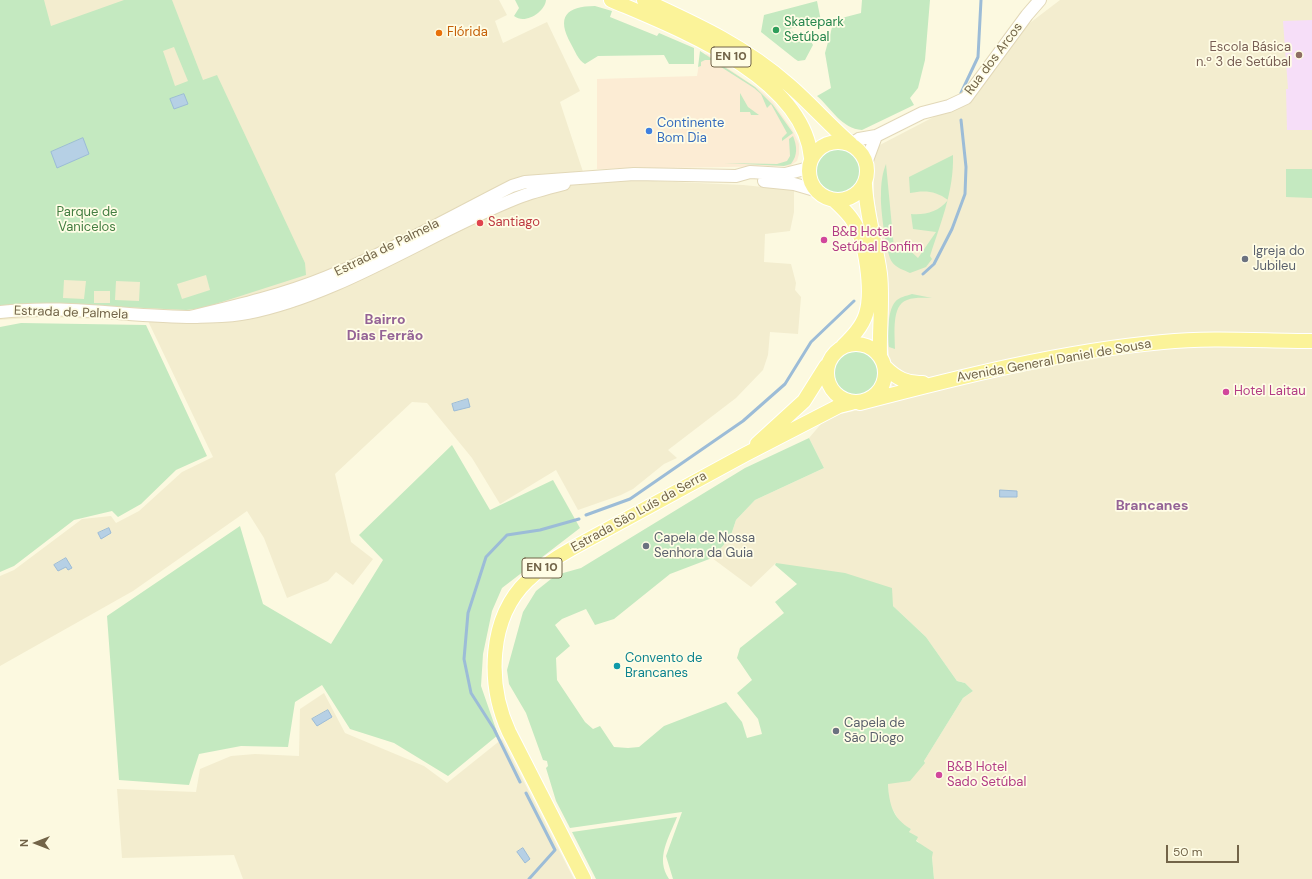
<!DOCTYPE html>
<html>
<head>
<meta charset="utf-8">
<style>
	body { margin:0 }
	#map { position:relative; width:1312px; height:879px; overflow:hidden; background:#fcf9e0; font-family:"DM Sans",sans-serif }
	canvas { display:block }
	.north { position:absolute; left:16px; top:823px; width:40px; height:40px; -webkit-text-stroke:3px #fffde6; paint-order:stroke; rotate:270deg; font-size:11px; font-weight:700; line-height:16px; text-align:center; color:#726448 }
	.north::after { content:''; display:block; margin:auto; width:14px; height:18px; background:#726448; clip-path:polygon(50% 0,100% 100%,50% 72%,0 100%) }
	.scale { position:absolute; left:1166px; top:845px; width:73px; height:18px; box-sizing:border-box; border:2px solid #726448; border-top:0; padding-left:5px; font-size:12px; line-height:14px; white-space:nowrap; color:#726448; -webkit-text-stroke:3px #fffde6; paint-order:stroke }
</style>
</head>
<body>
<div id="map">
<canvas width="1312" height="879"></canvas>
<div class="north">N</div>
<div class="scale">50 m</div>
</div>
<script>
const c = document.querySelector('canvas').getContext('2d');
c.lineJoin = 'round';
function paint(path, color) {
  c.fillStyle = color;
  c.fill(path, 'evenodd');
}
function strokePath(path, color, width, dash) {
  c.strokeStyle = color;
  c.lineWidth = width;
  c.lineCap = dash ? 'butt' : 'round';
  c.setLineDash(dash || []);
  c.stroke(path);
}
function label(font, color, halo, rows, align = 'center') {
  c.font = font + ' "DM Sans",sans-serif';
  c.lineWidth = 3.5;
  c.setLineDash([]);
  c.textBaseline = 'middle';
  c.strokeStyle = halo;
  c.fillStyle = color;
  for (const [text, x, y, turn = 0] of rows) {
    c.save();
    c.translate(x, y);
    c.rotate((+turn || 0) * Math.PI / 180);
    c.textAlign = isNaN(turn) ? turn : align;
    if (halo) c.strokeText(text, 0, 0);
    c.fillText(text, 0, 0);
    c.restore();
  }
}
const residential = new Path2D(`
	M0 0H499L507 15 495 21 503 43 547 22 580 91 560 102 586 181 631 180 743 185 794 190V212L790 231 765 234 764 262 791 264 796 283 795 290 801 297 798 334 770 332 768 355 763 370 736 398 668 450 677 458 664 464 633 489 621 495 578 510 556 470 500 504 472 458 427 403 412 402 335 474 351 542 373 559 353 585 336 572 328 581 287 598 264 538 247 511 133 591 0 666V576L14 570 82 519 111 516 116 523 139 511 182 472 213 457 148 321 45 317 0 320Z
	M1060 0H1312V879H934L932 857 909 832 911 829 901 824 889 803 888 784 925 762 924 761 963 698 973 691 965 683 957 681 926 637 893 606 776 563 751 587 712 558 730 538 736 520 755 500 824 468 809 438 827 417 894 402 885 317 884 259 874 197V148L972 97 1022 29Z
	M324 693 345 733 424 766 447 783 502 739 574 879H243L234 855 122 858 117 789 196 792 200 769 231 756 255 754 299 756 300 709Z`);
const commercial = new Path2D(`
	M707 54 760 90 772 101 793 131 799 144V154L797 161 790 166 597 169V79L697 76 700 57Z`);
const education = new Path2D(`
	M1312 20V130H1287L1286 89H1288L1283 21Z`);
const green = new Path2D(`
	M0 0H44L51 26 124 0H172L203 80 217 75 305 263 306 275 203 308 186 310 62 304 0 306ZM174 47 188 81 175 86 163 51ZM206 275 210 290 182 299 177 284ZM64 280 86 281 84 299 63 298ZM116 281 140 282 139 301 115 300ZM94 291H110V303H94Z
	M515 0H546C545 12 525 25 514 16L519 8Z
	M862 0H930L925 60 918 88 910 98 914 105 862 130C842 129 831 108 817 96L831 88 825 53 834 20 861 13Z
	M817 1 821 21 789 29 802 38H809L813 45 805 60 798 61 795 59 761 32 764 15Z
	M595 6 612 11 610 17 657 36 659 33 694 48V64H669L664 55 598 56 585 64C578 60 575 51 571 44 556 17 566 6 595 6Z
	M700 51 755 87 773 105 793 133 782 141V138L787 133 771 104 767 108 761 94 754 88 710 60H705L701 62V66L698 67Z
	M740 93 748 107 759 115H751L750 112H740Z
	M793 136C797 146 798 155 791 164L784 166 724 163 777 164 787 161 790 156 789 139Z
	M816 171a22 22 0 1 1 44 0a22 22 0 1 1-44 0Z
	M953 155C954 191 941 222 930 256L932 259 926 267 910 273C904 270 896 268 892 262 886 254 880 206 881 195 881 184 882 174 886 164L894 248 906 247 918 258 936 232 913 229 911 214C926 215 938 212 948 200 936 191 925 190 910 193L909 177Z
	M1286 169H1312V198L1286 197Z
	M912 294 932 298C924 298 915 297 907 300 891 305 895 335 895 349L889 347C888 334 887 312 895 302 899 297 906 296 912 294Z
	M21 323 146 325 207 456 176 470 141 504 118 517 112 511 74 520 14 566 0 572V327Z
	M834 373a22 22 0 1 1 44 0a22 22 0 1 1-44 0Z
	M809 438 824 468 755 500 736 520 730 538 712 558 670 574 614 619 595 625 586 609 562 619 555 625 570 646 556 658 557 680 585 722 593 729 600 726 614 747 628 748 639 747 664 726 726 702 742 722 747 738 762 734 758 719 737 693 752 680 737 658 740 648 784 613 775 602 797 584 775 565 776 563 845 573 892 588 893 606 926 637 957 681 965 683 973 691 963 698 924 761 925 763 910 781 888 784C889 804 893 819 911 829L909 832 918 837 916 841 933 852 932 857 934 879H673L666 856 682 812 570 828 556 801 546 768 548 766 547 761 543 760 526 713 509 684 507 670 523 612 536 591 556 575 581 568 745 468Z
	M452 445 490 510 553 480 580 528 502 588 492 611 483 654 481 686 498 735 448 776 394 743 350 729 322 685 295 702 288 747 241 746 199 754 189 785 119 780 107 616 240 526 263 604 331 644 383 560 359 535Z
	M677 817C669 838 655 858 669 879H596L572 832Z`);
const water = new Path2D(`
	M184 94 188 104 174 109 170 99Z
	M83 138 89 154 57 168 51 152Z
	M468 399 470 407 454 411 452 404Z
	M1000 490 1017 491V497H1000Z
	M109 528 111 533 101 539 98 533Z
	M66 558 72 568 68 570 66 567 58 571 54 565Z
	M328 710 332 717 317 726 312 719Z
	M523 848 530 859 525 863 517 852Z`);
const stream = new Path2D(`
	M961 93 978 57 981 0
	M923 274 934 264 952 229 965 194 966 167 961 120
	M586 515 630 499 743 421 785 384 811 342 854 301
	M520 782 494 729 471 693 464 659 468 613 486 557 507 535 540 530 579 519
	M526 793 555 850 529 879`);
const secondary = new Path2D(`
	M851 144 859 139 876 136 922 113 949 106 966 98 1027 15 1040 0
	M866 163 876 136
	M764 181 794 184 818 191
	M0 312C64 304 130 317 194 317 211 316 230 317 248 313 342 294 429 233 517 198 532 192 548 188 564 184
	M190 317C236 306 283 295 327 277 391 251 451 217 512 186L525 182 634 174 736 176 750 172 785 174 809 168`);
const primary = new Path2D(`
	M611 0C676 28 804 76 811 158
	M644 0C696 24 745 46 789 85 810 103 829 125 851 144
	M809 171a29 29 0 1 1 58 0a29 29 0 1 1-58 0Z
	M865 184C866 214 876 243 880 274 883 301 879 329 880 356
	M835 201C841 207 848 213 853 221 866 240 873 292 866 314 862 327 852 337 843 346
	M827 373a29 29 0 1 1 58 0a29 29 0 1 1-58 0Z
	M885 367C896 378 907 384 923 383
	M860 403C959 377 1062 351 1163 342 1212 337 1263 341 1312 341
	M757 444 804 401 826 366
	M584 879 509 732C487 684 488 618 528 580 541 567 557 557 573 548L746 454 839 406 851 403`);
const markers = [
	[776,30,4,"#2e9e5b"],
	[439,33,4,"#e8710a"],
	[1299,55,4,"#8d6e63"],
	[649,131,4,"#3f7fe0"],
	[480,223,4,"#e0444e"],
	[824,240,4,"#d1479c"],
	[1245,259,4,"#6b7280"],
	[1226,392,4,"#d1479c"],
	[646,546,4,"#6b7280"],
	[617,666,4,"#0f9aa8"],
	[836,731,4,"#6b7280"],
	[939,775,4,"#d1479c"]
];
const shields = [
	[731,57,40],
	[542,568,40]
];
const shieldNames = [
	["EN 10",731,57],
	["EN 10",542,568]
];
const leisureNames = [
	["Skatepark",784,23],
	["Setúbal",784,38]
];
const foodNames = [
	["Flórida",447,33]
];
const educationNames = [
	["Escola Básica",1291,48],
	["n.º 3 de Setúbal",1291,63]
];
const streetNames = [
	["Rua dos Arcos",994,59,-53],
	["Estrada de Palmela",387,248,-26],
	["Estrada de Palmela",71,313,2],
	["Avenida General Daniel de Sousa",1054,361,-10],
	["Estrada São Luís da Serra",639,512,-29]
];
const shopNames = [
	["Continente",657,124],
	["Bom Dia",657,139]
];
const parkNames = [
	["Parque de",87,213],
	["Vanicelos",87,228]
];
const healthNames = [
	["Santiago",488,223]
];
const hotelNames = [
	["B&B Hotel",832,233],
	["Setúbal Bonfim",832,248],
	["Hotel Laitau",1234,392],
	["B&B Hotel",947,768],
	["Sado Setúbal",947,783]
];
const worshipNames = [
	["Igreja do",1253,252],
	["Jubileu",1253,267],
	["Capela de Nossa",654,539],
	["Senhora da Guia",654,554],
	["Capela de",844,724],
	["São Diogo",844,739]
];
const cultureNames = [
	["Convento de",625,659],
	["Brancanes",625,674]
];
const neighbourhoodNames = [
	["Bairro",385,320],
	["Dias Ferrão",385,336],
	["Brancanes",1152,506]
];
paint(residential, '#f3edcf');
paint(commercial, '#fcecd4');
paint(education, '#f6def8');
paint(green, '#c4e9c0');
paint(water, '#b6d0e5');
strokePath(water, '#9cbcd7', 1);
strokePath(stream, '#9cbcd7', 3);
strokePath(secondary, '#e2d8b8', 14);
strokePath(primary, '#fff', 16);
strokePath(secondary, '#fff', 12);
strokePath(primary, '#fbf399', 14);
for (const [x, y, r, color] of markers) {
  const dot = new Path2D();
  dot.arc(x, y, r, 0, 2 * Math.PI);
  c.fillStyle = color;
  c.fill(dot);
  strokePath(dot, '#fffde6', 1.5);
}
for (const [x, y, w] of shields) {
  const box = new Path2D();
  box.roundRect(x - w / 2, y - 10, w, 20, 3);
  c.fillStyle = '#fffde6';
  c.fill(box);
  strokePath(box, '#726448', 1);
}
label('bold 12px', '#726448', null, shieldNames);
label('13px', '#27864d', '#fffde6', leisureNames, 'left');
label('13px', '#c56008', '#fffde6', foodNames, 'left');
label('13px', '#785e54', '#fffde6', educationNames, 'right');
label('13px', '#726448', '#fffde6', streetNames);
label('13px', '#366cbe', '#fffde6', shopNames, 'left');
label('13px', '#437e42', '#fffde6', parkNames);
label('13px', '#be3a42', '#fffde6', healthNames, 'left');
label('13px', '#b23c85', '#fffde6', hotelNames, 'left');
label('13px', '#5b616d', '#fffde6', worshipNames, 'left');
label('13px', '#0d838f', '#fffde6', cultureNames, 'left');
label('bold 14px', '#946396', '#fffde6', neighbourhoodNames);
</script>
</body>
</html>
